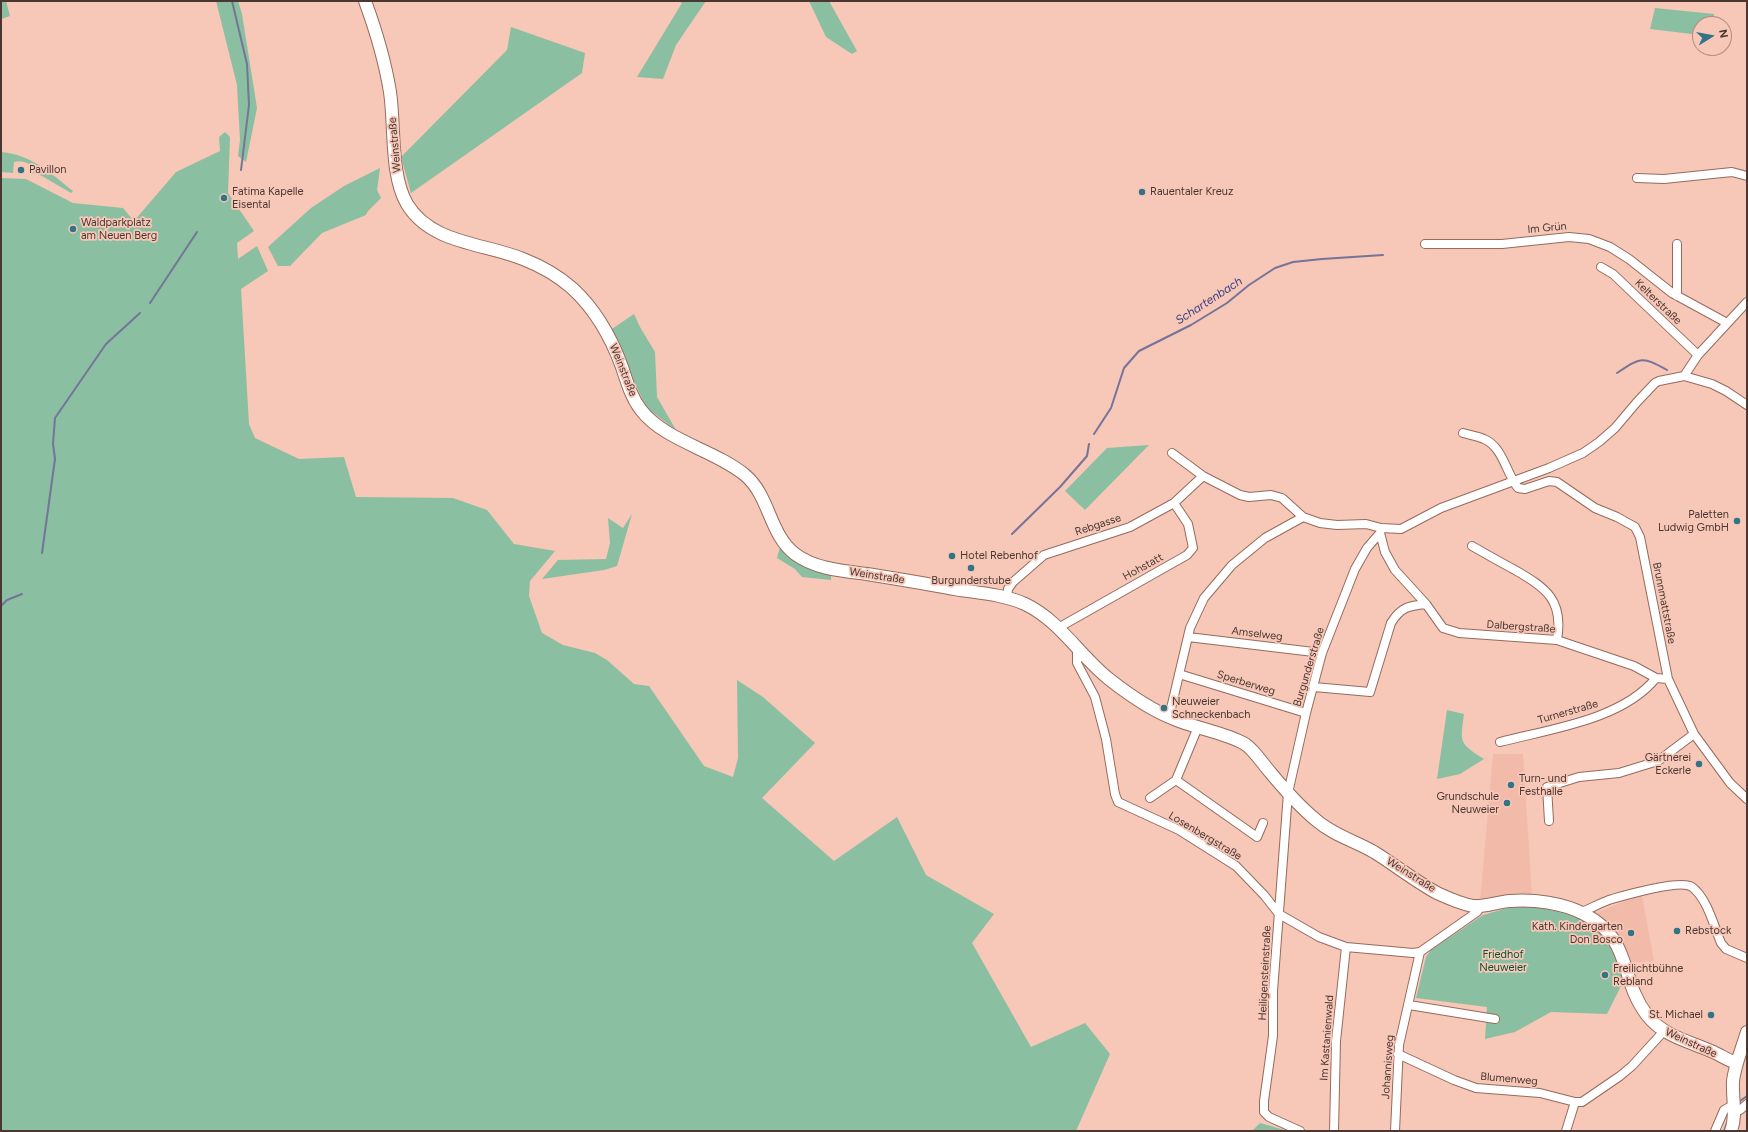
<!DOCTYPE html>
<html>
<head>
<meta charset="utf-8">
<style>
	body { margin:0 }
	#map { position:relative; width:1748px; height:1132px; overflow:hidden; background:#f7c7b8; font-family:Figtree,sans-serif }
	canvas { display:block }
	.frame { position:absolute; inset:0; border:2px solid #4a3731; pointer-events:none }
	.north { position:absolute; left:1692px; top:16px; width:40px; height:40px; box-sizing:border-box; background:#f7c7b8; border:1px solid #b28d82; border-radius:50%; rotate:79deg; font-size:11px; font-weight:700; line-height:16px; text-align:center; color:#4a3731 }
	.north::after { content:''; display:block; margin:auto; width:14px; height:18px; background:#327486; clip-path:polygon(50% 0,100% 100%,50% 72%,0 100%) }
</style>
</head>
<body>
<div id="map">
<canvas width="1748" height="1132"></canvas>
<div class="frame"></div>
<div class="north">N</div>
</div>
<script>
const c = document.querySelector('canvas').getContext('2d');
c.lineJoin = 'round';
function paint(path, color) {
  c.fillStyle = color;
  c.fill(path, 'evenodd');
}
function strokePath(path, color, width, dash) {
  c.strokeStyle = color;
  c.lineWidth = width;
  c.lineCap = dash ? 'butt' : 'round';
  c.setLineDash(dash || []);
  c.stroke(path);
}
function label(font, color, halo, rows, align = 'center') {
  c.font = font + ' Figtree,sans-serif';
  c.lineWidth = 3.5;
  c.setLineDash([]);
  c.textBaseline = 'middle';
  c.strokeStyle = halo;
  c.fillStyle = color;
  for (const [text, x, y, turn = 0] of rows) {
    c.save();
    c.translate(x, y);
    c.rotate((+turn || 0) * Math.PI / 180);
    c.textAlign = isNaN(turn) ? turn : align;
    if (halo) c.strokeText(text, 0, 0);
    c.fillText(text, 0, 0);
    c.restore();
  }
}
const built = new Path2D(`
	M1493 754H1523L1532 895 1480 902Z
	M1642 896 1654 961 1630 963 1607 924 1597 914 1598 912 1625 901Z`);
const green = new Path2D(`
	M1 1H6L10 16 1 19Z
	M216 1H238L242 14 257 108 246 162 238 156 240 140 237 85Z
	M678 1H706L676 45 663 79 637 77 682 3Z
	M809 1H829L857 51 852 54 826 37Z
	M1655 8 1714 14V24H1700V35L1650 29Z
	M511 27 585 53 582 73 411 193 401 157 507 50Z
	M225 132 230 137 228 193 254 231 237 243 238 259 257 246 268 271 241 289 249 424 255 438 299 459 344 457 356 497 453 498 487 510 514 544 555 551 530 581 529 596 542 633 563 645 595 653 607 660 634 684 649 686 704 766 733 777 738 758 737 680 763 697 815 743 762 798 834 861 897 817 926 875 994 914 972 943 1031 1047 1085 1023 1110 1054 1076 1131H1V178L26 179 73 203 123 208 134 221 176 172 220 151 219 137Z
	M1 152C32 155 49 172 73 191L71 193 42 176 33 173V167C27 162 22 160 14 162L13 173 1 172Z
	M380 168 377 190 381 198 368 211 366 215 322 233 290 266H278L268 247 311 208 344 186Z
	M634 314 640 327 655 352 657 397 676 430 647 408 609 331Z
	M1149 445 1085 510 1065 491 1107 448Z
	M632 514 617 566 604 570 542 579 558 560 606 559 610 543 608 518 623 528Z
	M780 547 785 555 831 574V580L802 577 795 569 777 558Z
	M1447 710 1464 714C1460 743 1459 743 1484 759L1460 774 1437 779Z
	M1529 906C1583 915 1606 924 1625 978L1607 1014 1551 1012 1515 1032 1485 1039 1487 1007 1416 998 1426 957 1431 950 1483 915 1508 908Z
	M1260 1123 1288 1131H1252Z`);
const stream = new Path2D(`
	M232 1 247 64 249 105 241 170
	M150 303 197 232
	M1617 373C1641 357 1642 356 1667 370
	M1094 434 1111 408 1124 368 1139 351 1191 325 1227 303 1249 285 1275 268 1293 262 1322 259 1383 255
	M1012 534 1060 487 1087 456 1089 444
	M42 553 55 459 53 444 55 418 106 344 140 313
	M1 606 7 600 22 594
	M1740 1101 1747 1096
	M1724 1131 1727 1123`);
const street = new Path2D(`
	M1637 178 1664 179 1732 172 1747 176
	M1425 244H1502L1569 237 1589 239 1610 247 1629 259 1672 293 1727 323
	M1677 244V296
	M1601 267 1613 274 1698 355
	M1684 376 1698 355 1747 302
	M1463 433C1470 435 1478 436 1484 439 1503 447 1506 473 1518 488L1525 489 1549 481 1557 482 1595 508 1617 517 1635 527 1640 537 1668 679 1694 734 1730 783 1747 799
	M1172 453 1203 476 1240 495 1249 497 1271 495 1282 498 1303 517
	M1381 529 1380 533 1385 552 1395 570 1426 604 1443 628 1459 633 1557 640 1634 666 1656 678 1668 679
	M1472 546C1486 554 1500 562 1515 570 1546 588 1564 600 1557 640
	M1007 598 1008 589 1013 582 1044 555 1130 527 1174 503 1203 476
	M1058 628 1187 555 1193 548 1188 524 1174 503
	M1188 637 1322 653
	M1077 648V663L1095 697 1106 739 1115 794 1118 802 1179 830 1236 866 1264 895 1279 914 1319 937 1346 947 1413 953 1420 952 1477 912 1481 906
	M1179 674 1306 713
	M1314 687 1370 692 1391 623C1401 607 1408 606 1426 604
	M1169 717 1190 628 1204 598 1232 565 1265 538 1303 517 1320 523 1337 525 1366 524 1381 528 1401 529 1441 508 1549 468 1583 453 1599 442 1615 428 1637 402 1655 383 1659 381 1684 376 1712 384 1726 391 1747 405
	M1500 742C1550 729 1622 720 1656 678
	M1176 780 1257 837 1263 823
	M1150 798 1176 780 1198 727
	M1549 821 1547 787 1579 777 1619 773 1658 761 1694 734
	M1581 912C1591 909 1601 902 1612 899 1626 895 1681 879 1692 887 1707 898 1714 926 1721 943L1726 949 1747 958
	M1409 1005 1495 1019
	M1398 1054 1454 1080 1476 1088 1540 1093 1575 1102H1582L1620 1076 1632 1066 1664 1031
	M1734 1111 1740 1110 1747 1104
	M1300 1131 1269 1117 1264 1112V1101L1273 1036V991L1288 793 1306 713 1322 653 1355 569 1367 548 1380 533
	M1334 1131 1336 1041 1346 947
	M1395 1131 1399 1045 1420 952
	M1566 1131 1575 1102
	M1715 1131 1724 1110 1733 1105`);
const secondary = new Path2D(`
	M365 1C376 31 385 61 390 92 395 125 390 175 407 204 431 244 484 243 523 259 541 266 557 275 572 288 595 309 611 337 622 367 627 382 631 397 641 410 665 441 715 450 745 475 770 496 769 534 795 554 815 569 843 571 867 574 898 579 929 584 960 590 981 593 1005 595 1025 604 1059 620 1080 656 1109 679 1128 694 1151 710 1174 719 1195 728 1226 733 1245 744 1255 751 1262 763 1270 772 1284 789 1299 806 1316 820 1333 835 1355 841 1374 852 1395 865 1415 881 1437 893 1448 898 1461 904 1473 906 1485 907 1497 902 1510 901 1534 899 1563 903 1584 914 1633 939 1619 979 1647 1015 1663 1036 1688 1041 1711 1051 1721 1055 1728 1061 1737 1063
	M1731 1131C1737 1116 1732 1097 1733 1081 1735 1064 1742 1049 1747 1032`);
const markers = [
	[21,170,4,"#327486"],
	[1142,192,4,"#327486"],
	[224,198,4,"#327486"],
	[73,229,4,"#327486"],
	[1737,521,4,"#327486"],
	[952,556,4,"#327486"],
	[971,568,4,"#327486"],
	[1164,708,4,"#327486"],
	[1699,764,4,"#327486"],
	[1511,785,4,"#327486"],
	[1507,803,4,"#327486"],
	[1677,931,4,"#327486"],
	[1631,933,4,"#327486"],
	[1605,975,4,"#327486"],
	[1711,1015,4,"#327486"]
];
const streetNames = [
	["Weinstraße",395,145,-95],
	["Im Grün",1547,228,-5],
	["Kelterstraße",1658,302,44],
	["Weinstraße",623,370,68],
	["Rebgasse",1098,525,-18],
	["Hohstatt",1143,567,-29],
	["Weinstraße",877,576,9],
	["Brunnmattstraße",1664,603,79],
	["Dalbergstraße",1521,627,4],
	["Amselweg",1257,634,7],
	["Burgunderstraße",1309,667,-73],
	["Sperberweg",1246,683,17],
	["Turnerstraße",1568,712,-16],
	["Losenbergstraße",1205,836,31],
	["Weinstraße",1411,875,32],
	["Heiligensteinstraße",1265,973,-87],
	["Im Kastanienwald",1327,1038,-86],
	["Weinstraße",1691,1043,25],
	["Johannisweg",1388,1067,-86],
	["Blumenweg",1509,1079,5]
];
const poiNames = [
	["Pavillon",29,170],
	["Fatima Kapelle",232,192],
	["Eisental",232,205],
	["Rauentaler Kreuz",1150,192],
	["Waldparkplatz",81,223],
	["am Neuen Berg",81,236],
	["Paletten",1729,515,"right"],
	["Ludwig GmbH",1729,528,"right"],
	["Hotel Rebenhof",960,556],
	["Burgunderstube",971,581,"center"],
	["Neuweier",1172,702],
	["Schneckenbach",1172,715],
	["Gärtnerei",1691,758,"right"],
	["Eckerle",1691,771,"right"],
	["Turn- und",1519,779],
	["Festhalle",1519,792],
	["Grundschule",1499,797,"right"],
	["Neuweier",1499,810,"right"],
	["Kath. Kindergarten",1623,927,"right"],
	["Don Bosco",1623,940,"right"],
	["Rebstock",1685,931],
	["Freilichtbühne",1613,969],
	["Rebland",1613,982],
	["St. Michael",1703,1015,"right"]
];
const parkNames = [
	["Friedhof",1503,955],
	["Neuweier",1503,968]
];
const waterNames = [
	["Schartenbach",1209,301,-33]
];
paint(built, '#f2bba9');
paint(green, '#8abfa1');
strokePath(stream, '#757499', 2);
strokePath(street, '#956b5d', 10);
strokePath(secondary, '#956b5d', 14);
strokePath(street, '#fff', 8);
strokePath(secondary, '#fff', 12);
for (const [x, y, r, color] of markers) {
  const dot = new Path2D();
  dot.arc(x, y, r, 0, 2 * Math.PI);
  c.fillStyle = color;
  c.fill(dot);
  strokePath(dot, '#f7c7b8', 1.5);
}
label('11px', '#4a3731', '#f7c7b8', streetNames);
label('11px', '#4a3731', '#f7c7b8', poiNames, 'left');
label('11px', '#025434', '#f7c7b8', parkNames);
label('italic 12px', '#3f4185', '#f7c7b8', waterNames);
</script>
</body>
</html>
